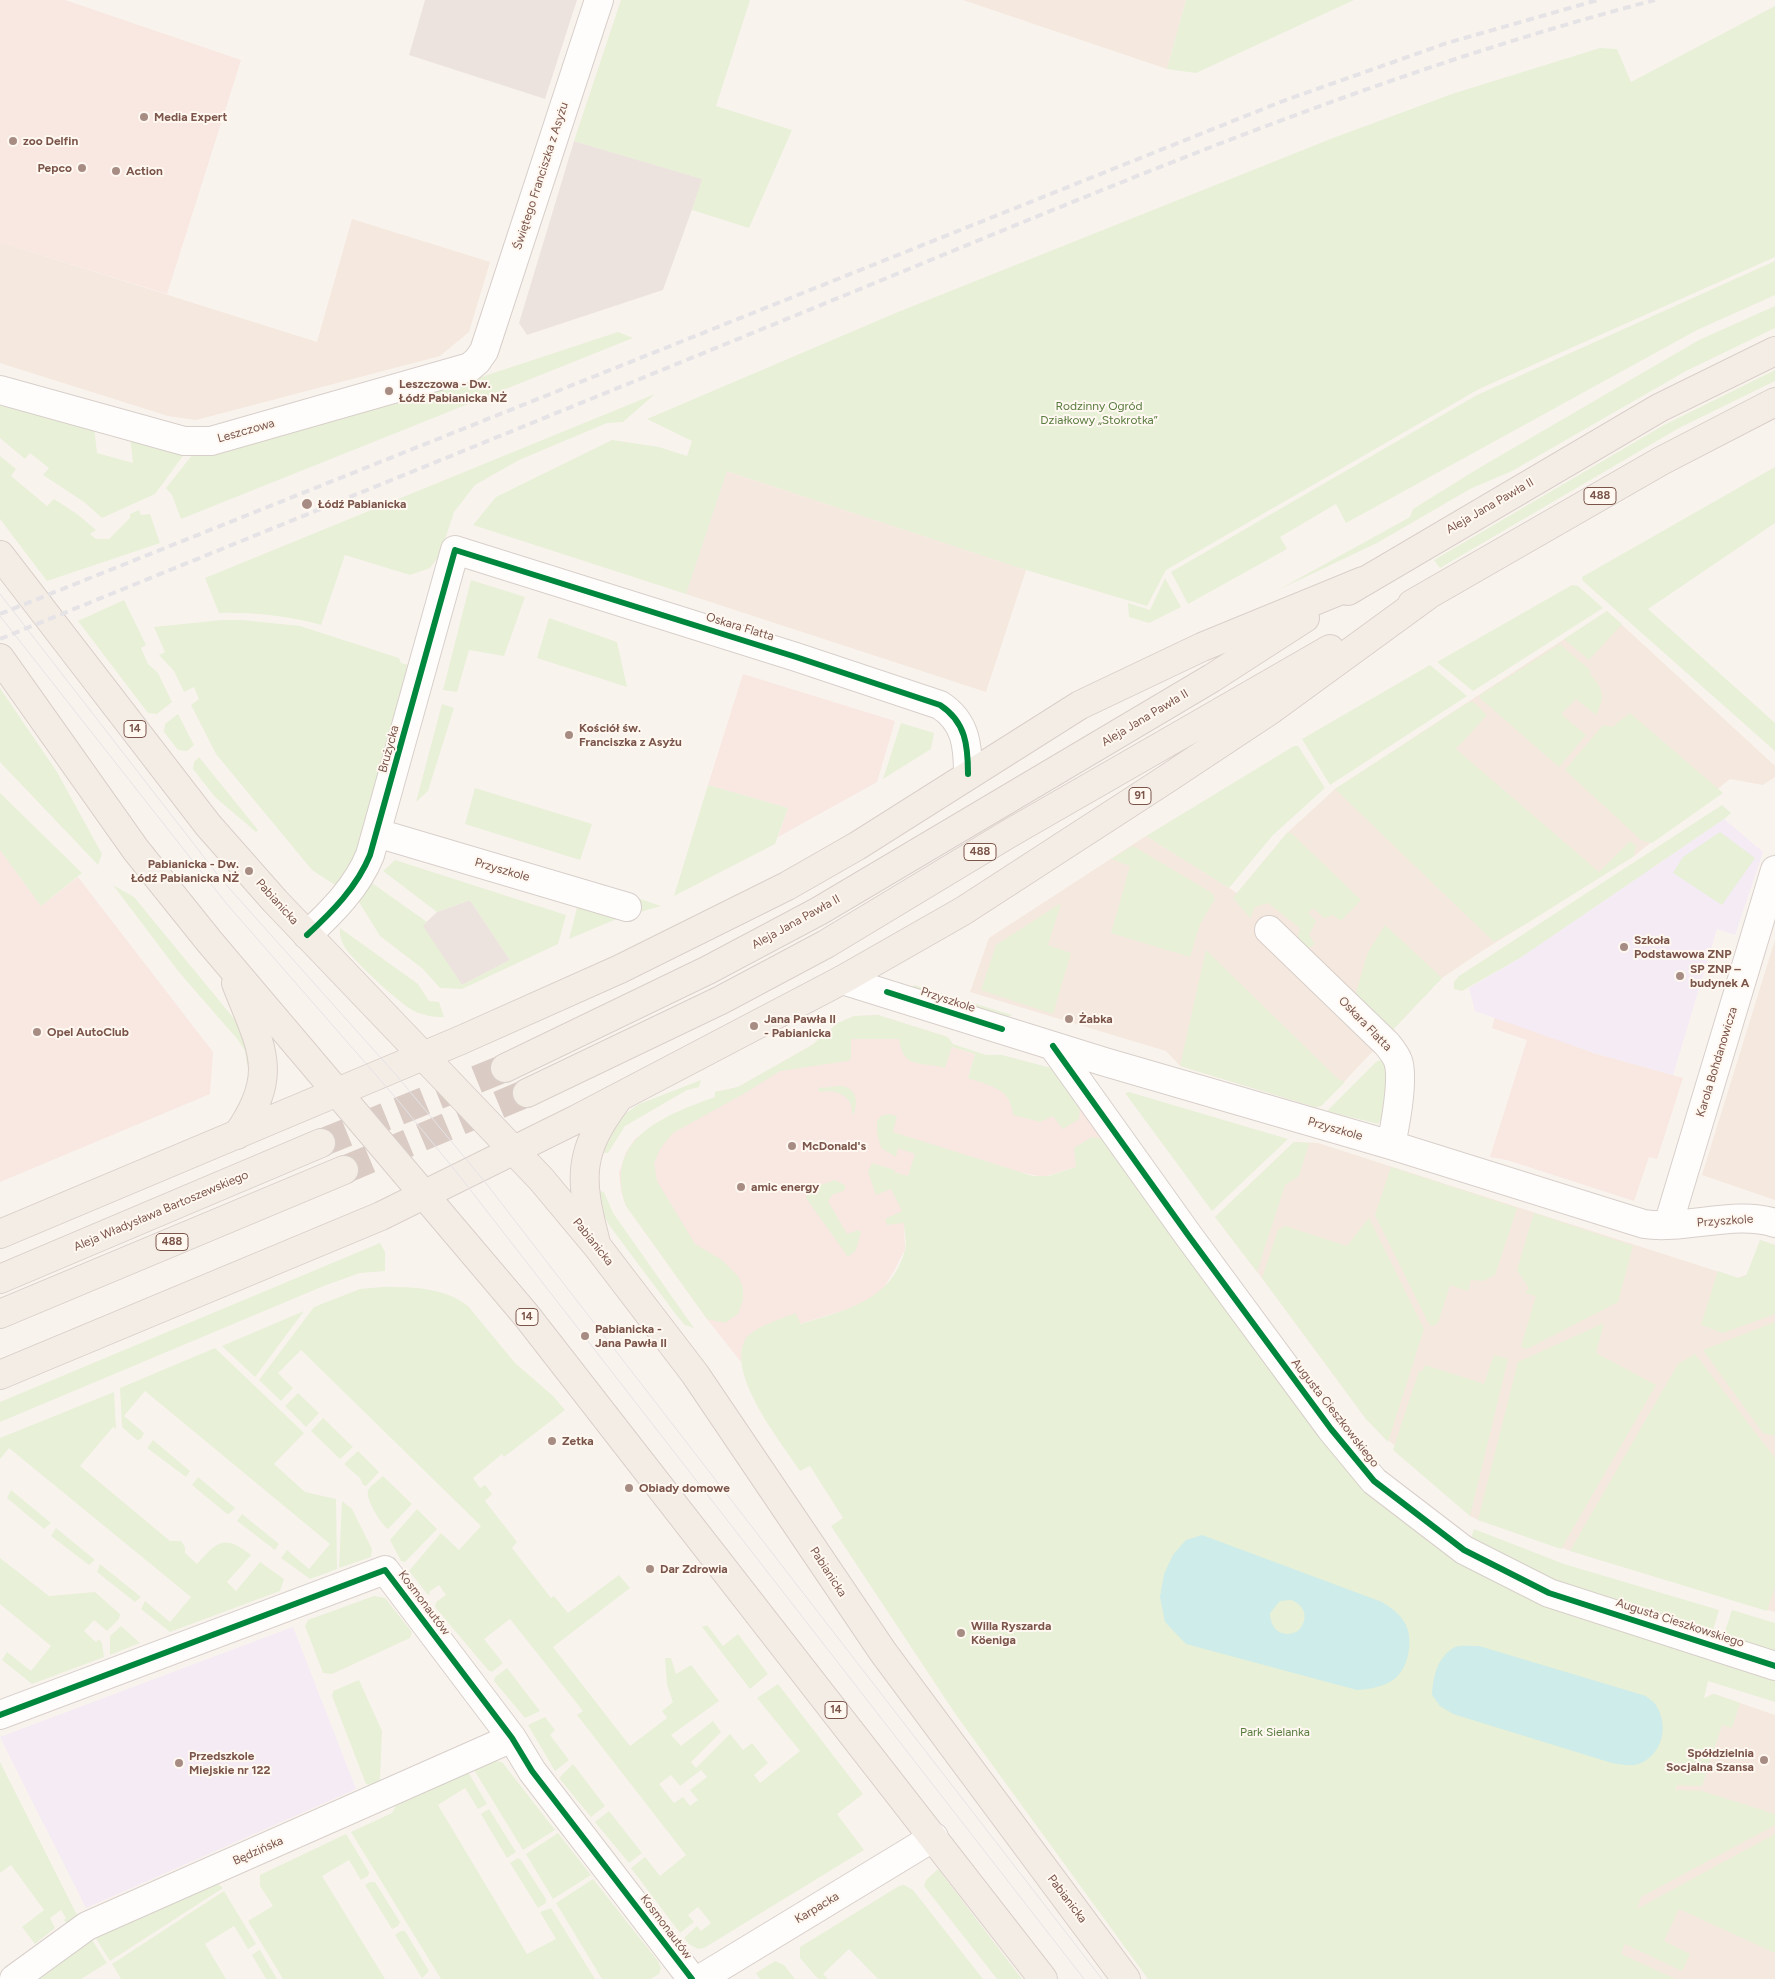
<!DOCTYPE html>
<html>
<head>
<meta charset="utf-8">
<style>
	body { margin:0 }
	canvas { display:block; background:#f9f3ee }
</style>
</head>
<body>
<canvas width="1775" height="1979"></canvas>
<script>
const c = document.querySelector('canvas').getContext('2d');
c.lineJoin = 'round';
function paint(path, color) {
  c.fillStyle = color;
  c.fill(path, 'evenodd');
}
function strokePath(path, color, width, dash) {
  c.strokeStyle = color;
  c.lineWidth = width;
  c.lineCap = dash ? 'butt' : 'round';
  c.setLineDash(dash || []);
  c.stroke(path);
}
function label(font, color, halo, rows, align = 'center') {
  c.font = font + ' Figtree,sans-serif';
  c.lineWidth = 4;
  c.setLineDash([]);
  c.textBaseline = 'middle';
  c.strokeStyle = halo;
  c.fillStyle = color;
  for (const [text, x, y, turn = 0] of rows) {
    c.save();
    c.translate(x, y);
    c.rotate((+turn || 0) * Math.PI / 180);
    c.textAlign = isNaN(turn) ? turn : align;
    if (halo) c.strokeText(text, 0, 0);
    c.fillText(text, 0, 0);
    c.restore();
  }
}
const residential = new Path2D(`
	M963 0H1186L1167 69Z
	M352 219 490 262 469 332 440 356 196 420 168 416 0 363V242L317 342Z
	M727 471 1026 570 986 692 686 594Z
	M1607 611 1775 766V777L1763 785 1730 779 1634 856 1482 951 1442 978 1321 1106 1315 1107 1180 1066 1166 1051 970 992 989 938 1146 836 1237 893 1287 833 1335 789Z
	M1775 940V1200L1702 1175Z
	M1294 1142 1318 1143 1738 1278 1748 1274 1760 1240 1775 1245V1612L1571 1551 1478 1520 1470 1516 1366 1419 1262 1278 1215 1217Z
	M1714 1694 1775 1715V1979H1612L1677 1785 1710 1695Z`);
const commercial = new Path2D(`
	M0 0H65L241 60 167 294 0 242Z
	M743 674 895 721 877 782 778 837 788 808 708 785Z
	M0 850 41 906 78 877 213 1052 210 1094 0 1182Z
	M878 1015 948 1037 952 1047 975 1054 968 1077 1075 1098 1111 1144 1076 1167 1043 1177 1020 1172 904 1223 905 1249 894 1271 881 1292 863 1304 800 1324 795 1314 741 1350V1362L707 1319 626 1206 621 1191 619 1173 626 1152 635 1139 653 1126 715 1097V1092L738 1087 812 1045 838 1023 854 1016Z
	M1495 1017 1594 1053 1683 1078 1657 1159 1649 1157 1634 1201 1507 1160 1490 1157 1527 1040 1492 1028Z`);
const industrial = new Path2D(`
	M425 0H577L545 99 409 55Z
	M574 141 703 179 663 290 527 335 519 323Z
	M470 900 510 960 462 985 422 926 437 912Z`);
const education = new Path2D(`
	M1724 819 1763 852 1735 935 1717 929 1673 1075 1594 1053 1475 1011 1469 988 1520 958Z
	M293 1627 356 1789 86 1908 0 1737Z`);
const green = new Path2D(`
	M621 0H750L716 106 792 130 749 228 692 210 702 179 574 141Z
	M1186 0H1354L1196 73 1167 69Z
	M1775 6V257L1479 389 1166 570 1147 606 1026 570 727 471 686 594 473 525 496 497 612 440 659 447 687 456 692 441 647 419 898 312 1333 138 1452 94 1600 48 1617 49 1631 82Z
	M1775 261V295L1697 330 1346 523 1336 504 1280 537 1287 549 1188 604 1171 572 1477 395Z
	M1775 306V328L1686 371 1512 471 1470 489 1377 543 1278 590 1410 517 1413 509 1479 468 1699 340Z
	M618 332 633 338 181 519 172 495 166 488 193 454 472 380Z
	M1775 370V381L1679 428 1440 568 1434 560 1664 425Z
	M655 394 623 422 607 423 519 460 475 485 454 512 440 555 430 568 410 575 345 555 321 625C288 616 253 612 219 613L205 578Z
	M0 401 94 427 97 453 133 463 130 437 185 453 155 494 102 518 84 502 43 475 49 468 30 453 25 459 0 438Z
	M0 456 16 469 11 476 47 506 54 499 77 514 96 530 90 534 96 539H109L130 518V514L139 510 141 515 150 514 160 543 47 581 0 519Z
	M1775 467V523L1648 609 1775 723V751L1583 581 1582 577Z
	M1165 578 1181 607 1149 623 1129 617 1128 603 1150 610Z
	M471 580 525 597 504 656 469 650 457 692 443 690Z
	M1572 585 1578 586 1603 608 1473 691 1437 662Z
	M124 600 146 645 141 648 148 664 158 673 172 702 157 714 148 713 78 621Z
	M1607 611 1622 624 1589 660 1564 639Z
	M549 618 617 642 627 687 537 658Z
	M222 620H242L300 626 399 658 401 663 409 665 365 839 338 887 312 870 216 754 191 705 199 699 194 687 184 692 174 671 159 655 165 652 154 627Z
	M1560 644 1590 670V674C1603 689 1606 696 1596 715L1576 699 1561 714 1586 735 1559 767 1480 698V695Z
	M1430 665 1467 696 1330 785 1302 739Z
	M0 688 57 772 102 854 98 865 0 762Z
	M1469 702H1473L1487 715 1456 749 1599 872 1630 841 1636 846 1634 856 1526 924 1494 942 1335 789Z
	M442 704 454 708 428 791 416 802Z
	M1630 713 1723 793 1652 843 1641 840 1565 770 1603 725 1612 727Z
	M178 714 194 745 187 751 178 750 164 732 165 724Z
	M901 723 934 733 931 749 883 779Z
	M1294 746H1298L1325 788 1273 835 1229 888 1146 836Z
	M199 757 258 830 256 832 215 797 193 769 194 762Z
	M708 785 788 808 775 844 674 896Z
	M475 788 592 824 580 860 465 824Z
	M0 793 82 873 41 906 0 850Z
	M1722 805 1731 813 1724 819 1520 958 1462 991 1454 989V982L1459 976Z
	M1720 832 1755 858 1722 905 1673 873 1683 857Z
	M1287 833H1291L1361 900 1341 921 1333 915 1324 918 1313 908 1308 913 1316 921 1309 935 1315 944 1307 949 1296 945 1300 928 1268 903 1255 907 1250 918 1233 898Z
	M1133 846 1212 893 1215 899 1200 924 1190 957 1111 933 1130 866 1111 859Z
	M395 860 566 915 558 944 462 989 440 988 423 969 380 936 359 902 372 883 427 922 423 926 462 985 510 960 470 900 437 912 383 871Z
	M589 882 661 906 619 918 569 939 578 904 619 916 640 910 642 906Z
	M113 885 134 897 245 1032 254 1066 247 1065 245 1051 238 1040 178 971Z
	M1061 903 1048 945 1071 953 1053 1014 981 990 996 945Z
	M1385 925 1442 978 1389 1034 1354 999 1368 952Z
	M340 928 418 984 429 1001 439 1002 444 1017C434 1017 424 1016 414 1011 400 1004 356 963 346 949 342 943 339 935 340 928Z
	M1206 950 1338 1079 1345 1082 1321 1106 1315 1107 1180 1066Z
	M914 985 1012 1015 1004 1019 912 989Z
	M878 1015 948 1037 953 1044 986 1055H1002L1055 1069 1080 1104 1079 1119 1063 1129 1053 1116 1040 1122 1013 1115C1011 1088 990 1086 968 1078L975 1054 952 1047 945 1068C921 1061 903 1070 899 1039H851V1058L848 1061 780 1071 747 1092 673 1133 660 1149 654 1163 657 1181 695 1244 722 1260 738 1276 743 1287V1300L738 1314 725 1323 707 1319 626 1206C603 1139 662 1116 715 1097V1092L738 1087 812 1045 838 1023 854 1016Z
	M1382 1060 1388 1076 1381 1120 1378 1124 1327 1111 1377 1061Z
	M701 1080 699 1087 687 1090 625 1126 608 1153 599 1152 618 1119 639 1104Z
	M841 1086C857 1088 858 1101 854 1114L852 1113C853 1095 835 1089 819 1092L818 1088Z
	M1129 1092 1288 1139 1212 1211 1125 1093Z
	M888 1114 897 1116 893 1132 1033 1176H1048L1076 1167 1074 1148 1092 1137 1105 1139 1414 1528 1465 1566 1542 1605 1775 1681V1702L1708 1681 1704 1698 1714 1694 1740 1703 1732 1728 1722 1725 1702 1786 1677 1785 1675 1790 1702 1791 1775 1814V1825L1641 1897 1637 1909 1775 1834V1953L1679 1909 1664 1941 1690 1954 1682 1971 1625 1944 1621 1954 1676 1979H1148L956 1715 831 1526 843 1518 810 1466 800 1471C782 1443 726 1375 745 1340 752 1327 782 1319 795 1313L801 1324C844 1310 891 1302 905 1250 907 1242 904 1231 904 1223L887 1225 885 1219 902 1211 891 1189 876 1195 868 1172 872 1163 895 1170 894 1172 908 1176 915 1154 898 1148 896 1157 881 1148 877 1132V1121L881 1116Z
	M1294 1142 1309 1143 1299 1176 1285 1185 1257 1272 1215 1217Z
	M1391 1167 1517 1208 1495 1275 1483 1281 1471 1280 1468 1291 1450 1285 1438 1323 1433 1326 1429 1324 1375 1215Z
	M835 1180 845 1185V1190L832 1195 828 1201 847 1234 858 1230 861 1232 856 1250 848 1257 806 1198 809 1189Z
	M596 1190 604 1192 613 1213 694 1328 685 1325 677 1316 609 1225 601 1210Z
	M1534 1213 1633 1246 1618 1302 1527 1349 1521 1347 1536 1296 1525 1293 1529 1288 1517 1270Z
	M1369 1218 1424 1329 1388 1442 1366 1419 1262 1278 1278 1230 1285 1226 1347 1246Z
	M1760 1240 1775 1245V1314L1723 1333 1701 1325 1718 1271 1738 1278 1746 1276Z
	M380 1243 385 1252V1271L360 1273 326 1285 0 1422V1402Z
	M382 1287C412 1287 444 1287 468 1306L515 1363 553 1396 565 1410 504 1457 502 1454 473 1478 480 1488 485 1485 492 1494 485 1501 517 1542 512 1548 551 1598 554 1596 568 1613 619 1575 630 1588 553 1647 630 1746 667 1718 662 1711 673 1702 667 1685 665 1658H671L676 1674 691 1665 719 1701 671 1735 681 1746 713 1721 721 1732 691 1762 696 1768 730 1734 743 1750 752 1743 768 1763 754 1775 760 1783 800 1751 757 1698 778 1684 863 1794 837 1814 864 1850 704 1948 698 1949 689 1944 684 1938 697 1926 701 1931 711 1923 698 1907 688 1915 694 1922 680 1933 631 1868 645 1857 660 1876 686 1855 577 1715 583 1711 510 1619 484 1639 503 1663 492 1672 488 1670 435 1607 436 1602 446 1595 439 1585 429 1592 430 1594 428 1595 409 1571 441 1533 459 1550 481 1526 301 1350 278 1373 293 1388 281 1401 259 1380 314 1307 360 1289ZM701 1770 707 1777 690 1790 698 1800 690 1806 683 1797 674 1803 659 1784 671 1775 680 1786Z
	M304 1311 255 1377 222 1346Z
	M1775 1322V1436L1763 1433 1703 1350Z
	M1604 1323 1596 1353 1656 1385 1561 1549 1478 1520 1518 1362Z
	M215 1348 304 1433 274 1464 305 1492 336 1499 337 1569 310 1579 281 1558 287 1550 309 1569 330 1544 145 1391 124 1416 144 1433 141 1439 137 1440 122 1427 120 1388Z
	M1695 1354 1775 1458V1586L1767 1611 1570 1551 1678 1364Z
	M1494 1355 1508 1359 1470 1516 1393 1450 1419 1371 1422 1372 1425 1365 1484 1384Z
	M114 1392 116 1429 113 1427 80 1466 170 1541H181L185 1547V1553L197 1564C217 1541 225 1534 251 1555L227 1582 236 1591 260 1562 284 1579 280 1591 170 1632 141 1609 145 1601 170 1622 191 1597 9 1448 0 1459V1438Z
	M298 1393 319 1413 306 1427 285 1406Z
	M323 1418 353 1447 340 1459 311 1431Z
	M153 1440 190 1471 186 1477 147 1448Z
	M358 1451 379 1472 366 1486 363 1485 360 1478 344 1464Z
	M383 1476 412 1504 388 1529C381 1525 365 1498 368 1490 371 1485 379 1480 383 1476Z
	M198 1477 235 1508 230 1513 227 1514 192 1485Z
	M11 1490 51 1523 44 1529 7 1498Z
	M342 1501 352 1509 372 1549 371 1557 339 1568Z
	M417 1509 437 1529 405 1562 401 1561 390 1540Z
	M242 1514 279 1544 275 1550 237 1521Z
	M56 1528 95 1560 89 1565 51 1536Z
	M1474 1529 1564 1564 1719 1610 1713 1630 1570 1590 1470 1541Z
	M0 1558 49 1596 95 1592 120 1614 119 1619 107 1631 94 1620 84 1631 96 1642 99 1639 102 1643 104 1657 32 1684 2 1660 7 1652 31 1671 51 1646 0 1604Z
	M100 1564 141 1597 135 1602 97 1572Z
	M374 1596 385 1598 412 1632 410 1638 332 1674 323 1673 305 1626 308 1620Z
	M1732 1610 1775 1623V1653L1723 1637Z
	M707 1625 723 1646 738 1634 768 1674 750 1689 702 1627Z
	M121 1626 140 1643 110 1655V1636Z
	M507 1668 540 1711 525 1718 494 1681 495 1677Z
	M359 1680 382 1731 380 1780 371 1785 366 1784 332 1696 333 1691Z
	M545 1717 555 1730 550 1735 569 1760 555 1771 528 1725Z
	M495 1761 502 1762 555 1830 523 1850 474 1770Z
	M0 1762 78 1917 66 1923 64 1920 66 1918 61 1910 50 1918 55 1928 35 1944 22 1927 44 1910 11 1865 0 1873Z
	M573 1764 605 1806 591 1817 559 1778Z
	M468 1772 487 1804 478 1809 465 1788 438 1805 527 1954 556 1939 540 1912 551 1908 595 1979H441L351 1832 392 1813 397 1803Z
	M489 1809 516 1852 507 1858 481 1814Z
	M609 1811 642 1853 629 1863 595 1822Z
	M558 1833 591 1875 553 1899 526 1854Z
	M346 1834 369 1872 368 1876 361 1880 349 1860 322 1876 385 1979H283L248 1921 273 1906 260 1886V1875Z
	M518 1858 521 1860 546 1899V1903L538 1908 510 1863Z
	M938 1869 1022 1979H997L924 1886 926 1880Z
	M593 1879 658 1961 661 1968 659 1974 651 1979H602L556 1903Z
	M370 1882H375L400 1922 398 1926 392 1929 365 1885Z
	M217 1883 223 1888 110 1961 93 1934Z
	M904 1885 913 1890 983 1979H878L849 1949 823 1974 828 1979H818L800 1958V1947L899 1886Z
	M224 1891 256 1944 248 1949 234 1926 205 1944 226 1979H121L112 1964Z
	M401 1931H405L429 1971 422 1978 395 1935Z
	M90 1937 107 1963 81 1979H38V1975Z
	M259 1950H260L277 1979H266L252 1955Z
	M775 1961 784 1965 795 1979H760L756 1973Z`);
const water = new Path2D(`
	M1202 1535 1382 1602C1401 1614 1412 1625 1409 1649 1405 1680 1386 1688 1357 1690L1186 1644 1165 1622 1160 1597 1164 1574 1173 1555 1186 1540ZM1291 1600C1306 1605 1309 1620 1298 1631 1283 1639 1270 1630 1270 1613L1280 1601Z
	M1479 1646 1646 1696C1649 1699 1655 1702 1657 1707 1669 1727 1662 1755 1639 1764 1630 1767 1621 1764 1612 1763L1453 1714 1440 1706 1432 1695C1433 1677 1437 1657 1455 1647 1461 1645 1472 1646 1479 1646Z`);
const majorTunnel = new Path2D(`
	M321 1143 505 1068
	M344 1170 527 1093`);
const minor = new Path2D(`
	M0 390 184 441H211L470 367 477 361 484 351 599 0
	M377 833 627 907
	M1269 930 1387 1044C1391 1049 1396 1055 1398 1061 1404 1078 1395 1126 1391 1145
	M307 935C332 912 357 887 370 855L455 550 796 657 940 705C966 722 968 746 968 774
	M842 980 1105 1062 1391 1145 1644 1224C1685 1230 1736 1210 1775 1223
	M1053 1046 1188 1235 1331 1429 1374 1481 1464 1550 1549 1593 1775 1666
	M1668 1225 1775 870
	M0 1715 385 1570 512 1738 532 1771 692 1979
	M14 1979 87 1926 512 1738
	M700 1979 934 1837`);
const major = new Path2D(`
	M0 555 208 825 275 901 541 1179 597 1246 695 1374 883 1652 1126 1979
	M1348 591 1659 408 1775 351
	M1412 604 1661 461 1775 402
	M0 658 136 850 209 941 526 1315 1043 1979
	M236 983C261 1048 281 1073 237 1135
	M505 1068 708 970 819 911 1212 678 1305 618
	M527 1093 721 1000 826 944 1010 833 1330 649
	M0 1234 461 1040 620 969 787 886 857 846 1080 705 1202 647 1363 581
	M595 1239C579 1178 578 1152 617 1100
	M0 1279 321 1143
	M0 1314 344 1170
	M0 1375 381 1216 577 1119 842 980 963 911 1165 780 1272 709 1427 596`);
const tram = new Path2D(`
	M0 594 221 879 397 1076 485 1182 1102 1979
	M0 616 226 903 396 1098 458 1174 1084 1979`);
const rail = new Path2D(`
	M0 614 1283 101 1447 43 1598 0
	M0 639C281 525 562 411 843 296 1112 186 1372 74 1655 0`);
const cycleway = new Path2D(`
	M307 935C332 912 357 887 370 855L455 550 796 657 940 705C966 722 968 746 968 774
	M887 992 1002 1029
	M1053 1046 1188 1235 1331 1429 1374 1481 1464 1550 1549 1593 1775 1666
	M0 1715 385 1570 512 1738 532 1771 692 1979`);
const markers = [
	[144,117,5,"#a78c83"],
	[13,141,5,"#a78c83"],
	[82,168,5,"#a78c83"],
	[116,171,5,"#a78c83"],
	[389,391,5,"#a78c83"],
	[307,504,6,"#a78c83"],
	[569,735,5,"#a78c83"],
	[249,871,5,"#a78c83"],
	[1624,947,5,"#a78c83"],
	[1680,976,5,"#a78c83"],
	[1069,1019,5,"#a78c83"],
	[754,1026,5,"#a78c83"],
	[37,1032,5,"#a78c83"],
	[792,1146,5,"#a78c83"],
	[741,1187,5,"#a78c83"],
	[585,1336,5,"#a78c83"],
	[552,1441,5,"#a78c83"],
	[629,1488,5,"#a78c83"],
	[650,1569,5,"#a78c83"],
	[961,1633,5,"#a78c83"],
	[1764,1760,5,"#a78c83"],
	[179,1763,5,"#a78c83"]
];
const shields = [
	[1600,496,32],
	[135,729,22],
	[1140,796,22],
	[980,852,32],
	[172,1242,32],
	[527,1317,22],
	[836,1710,22]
];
const shieldNames = [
	["488",1600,496],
	["14",135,729],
	["91",1140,796],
	["488",980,852],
	["488",172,1242],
	["14",527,1317],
	["14",836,1710]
];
const poiNames = [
	["Media Expert",154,117],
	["zoo Delfin",23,141],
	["Pepco",72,168,"right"],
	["Action",126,171],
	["Leszczowa - Dw.",399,384],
	["Łódź Pabianicka NŻ",399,398],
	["Łódź Pabianicka",318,504],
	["Kościół św.",579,728],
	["Franciszka z Asyżu",579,742],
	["Pabianicka - Dw.",239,864,"right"],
	["Łódź Pabianicka NŻ",239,878,"right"],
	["Szkoła",1634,940],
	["Podstawowa ZNP",1634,954],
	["SP ZNP –",1690,969],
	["budynek A",1690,983],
	["Jana Pawła II",764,1019],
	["- Pabianicka",764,1033],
	["Żabka",1079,1019],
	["Opel AutoClub",47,1032],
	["McDonald's",802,1146],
	["amic energy",751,1187],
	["Pabianicka -",595,1329],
	["Jana Pawła II",595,1343],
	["Zetka",562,1441],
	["Obiady domowe",639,1488],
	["Dar Zdrowia",660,1569],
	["Willa Ryszarda",971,1626],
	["Köeniga",971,1640],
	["Spółdzielnia",1754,1753,"right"],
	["Socjalna Szansa",1754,1767,"right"],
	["Przedszkole",189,1756],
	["Miejskie nr 122",189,1770]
];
const streetNames = [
	["Świętego Franciszka z Asyżu",541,176,-72],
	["Leszczowa",246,431,-16],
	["Aleja Jana Pawła II",1490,506,-30],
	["Oskara Flatta",740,627,17],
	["Aleja Jana Pawła II",1145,718,-31],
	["Brużycka",389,749,-75],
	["Przyszkole",502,870,16],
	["Pabianicka",277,902,48],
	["Aleja Jana Pawła II",796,922,-29],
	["Przyszkole",948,1000,18],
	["Oskara Flatta",1365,1024,46],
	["Karola Bohdanowicza",1717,1062,-73],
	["Przyszkole",1335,1129,16],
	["Aleja Władysława Bartoszewskiego",161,1211,-23],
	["Przyszkole",1725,1221,-4],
	["Pabianicka",593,1242,51],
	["Augusta Cieszkowskiego",1335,1413,52],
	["Pabianicka",828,1572,57],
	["Kosmonautów",424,1603,53],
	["Augusta Cieszkowskiego",1680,1623,18],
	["Będzińska",258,1851,-24],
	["Pabianicka",1067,1899,53],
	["Karpacka",817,1908,-31],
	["Kosmonautów",666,1927,53]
];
const parkNames = [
	["Rodzinny Ogród",1099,406],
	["Działkowy „Stokrotka”",1099,420],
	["Park Sielanka",1275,1732]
];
paint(residential, '#f5e8de');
paint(commercial, '#f9e7e2');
paint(industrial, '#ede3de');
paint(education, '#f4ebf5');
paint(green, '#e8f0d8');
paint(water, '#ceecea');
strokePath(majorTunnel, '#daccc5', 28, [28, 14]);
strokePath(minor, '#d8cfca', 30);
strokePath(major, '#dacfca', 30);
strokePath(minor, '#fefdfc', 28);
strokePath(major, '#f4ede6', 28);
strokePath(tram, '#e5e3e6', 1);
strokePath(rail, '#e5e3e6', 4, [8, 5]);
strokePath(cycleway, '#00873e', 6);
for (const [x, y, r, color] of markers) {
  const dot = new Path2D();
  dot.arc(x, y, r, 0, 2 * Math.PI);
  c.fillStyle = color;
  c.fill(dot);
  strokePath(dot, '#fff8f1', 2);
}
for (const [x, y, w] of shields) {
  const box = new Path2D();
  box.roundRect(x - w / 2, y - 8.5, w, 17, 4);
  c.fillStyle = '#fff8f1';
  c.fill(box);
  strokePath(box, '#7b554a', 1);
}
label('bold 11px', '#7b554a', null, shieldNames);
label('bold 12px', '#7b554a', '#fff8f1', poiNames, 'left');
label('12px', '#7b554a', '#fff8f1', streetNames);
label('12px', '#587b3e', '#fff8f1', parkNames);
</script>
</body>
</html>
